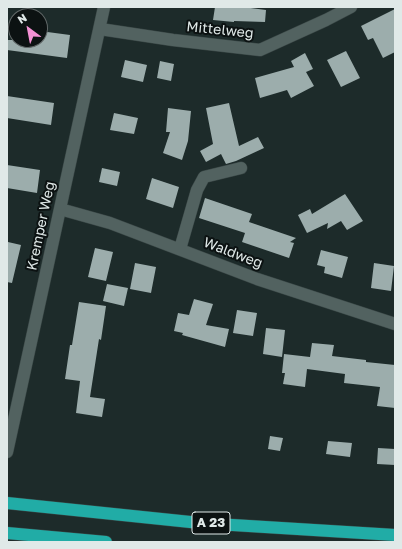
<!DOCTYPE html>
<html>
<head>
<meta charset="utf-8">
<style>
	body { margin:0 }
	#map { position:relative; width:402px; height:549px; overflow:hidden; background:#1d2b2a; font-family:"Golos Text",sans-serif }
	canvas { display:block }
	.frame { position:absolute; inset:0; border:8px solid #e0e9e8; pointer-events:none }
	.north { position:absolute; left:8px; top:8px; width:40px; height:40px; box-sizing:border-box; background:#0c1212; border:1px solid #616868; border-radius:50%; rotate:328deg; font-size:11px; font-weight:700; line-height:16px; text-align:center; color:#e0e9e8 }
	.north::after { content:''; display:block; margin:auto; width:14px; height:18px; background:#f491d4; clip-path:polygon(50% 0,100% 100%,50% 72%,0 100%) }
</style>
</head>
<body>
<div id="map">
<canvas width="402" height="549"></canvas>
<div class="frame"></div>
<div class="north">N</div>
</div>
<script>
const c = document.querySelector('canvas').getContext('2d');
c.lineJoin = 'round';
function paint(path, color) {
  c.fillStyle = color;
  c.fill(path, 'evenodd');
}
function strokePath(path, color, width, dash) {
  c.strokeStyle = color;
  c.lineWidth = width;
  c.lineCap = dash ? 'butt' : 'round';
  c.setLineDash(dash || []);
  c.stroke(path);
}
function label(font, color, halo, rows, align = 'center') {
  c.font = font + ' "Golos Text",sans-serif';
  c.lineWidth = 4;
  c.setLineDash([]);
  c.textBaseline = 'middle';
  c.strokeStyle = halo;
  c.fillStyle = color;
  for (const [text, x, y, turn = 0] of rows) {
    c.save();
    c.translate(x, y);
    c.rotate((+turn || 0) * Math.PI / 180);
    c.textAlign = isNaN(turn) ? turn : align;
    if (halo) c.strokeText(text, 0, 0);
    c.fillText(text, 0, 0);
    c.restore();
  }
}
const building = new Path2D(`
	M215 7H243L266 10 265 22 234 21V22L213 20Z
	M395 9V52L383 58 373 38 368 40 361 26Z
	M40 31 70 35 67 58 7 50V40H40Z
	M346 51 360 78 341 87 327 60Z
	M305 53 313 69 306 72 314 86 291 98 287 90 260 98 255 78 294 67 291 61Z
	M125 60 147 65 143 82 121 77Z
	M160 61 174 64 171 81 157 78Z
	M7 96 54 103 51 125 7 118Z
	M229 103 239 146 258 137 264 148 236 161 226 164 221 154 206 162 200 151 213 144 206 108Z
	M168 108 191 111 188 141 182 160 163 153 170 132H166Z
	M114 113 138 118 134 134 110 130Z
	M7 165 40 170 37 193 7 188Z
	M102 168 120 172 117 186 99 182Z
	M152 178 179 187 173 208 146 199Z
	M345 194 363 221 347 230 341 221 327 229 328 223 307 233 298 215 310 209 312 214Z
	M205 198 252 214 249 222 296 238 290 242 294 243 289 258 242 242 245 233 199 218Z
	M8 242 21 245 12 283 7 282V249Z
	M95 248 113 252 106 281 88 277Z
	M321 250 348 257 342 278 324 273 325 267 317 265Z
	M135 263 156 267 151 293 130 289Z
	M374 263 394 266 391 291 371 288Z
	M107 284 128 288 124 306 103 301Z
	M194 299 213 304 206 325 229 329 225 347 182 335 183 333 174 331 178 313 189 315Z
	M79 302 106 306 101 340 99 339 90 397 105 399 102 417 76 413 80 381 65 379 70 345H72Z
	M237 310 257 313 253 336 233 333Z
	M266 328 285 330 282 357 263 354Z
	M312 343 334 345 332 356 366 360V362L395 365V408L377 406 380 387 344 383 345 374 307 369 305 387 283 384 285 373H282L284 354 310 357Z
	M270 436 283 438 280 451 268 449Z
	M328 441 352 443 350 457 326 454Z
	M378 448 395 449V465L377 464Z`);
const minor = new Path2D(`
	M100 29 173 40 260 50 326 20 351 7
	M60 209 110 223 257 279 395 324
	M180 249 197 190 204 177 241 168
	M7 452 104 7`);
const highway = new Path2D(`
	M7 503 200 523 395 535
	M7 533 106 542`);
const shields = [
	[211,523,38]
];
const shieldNames = [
	["A 23",211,523]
];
const streetNames = [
	["Mittelweg",220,30,6],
	["Kremper Weg",41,226,-78],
	["Waldweg",233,253,21]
];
paint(building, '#9cadac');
strokePath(minor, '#3a4746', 13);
strokePath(highway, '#3a4746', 13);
strokePath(minor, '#526260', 12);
strokePath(highway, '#21aca6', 12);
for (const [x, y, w] of shields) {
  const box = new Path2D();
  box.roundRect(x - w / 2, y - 11, w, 22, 3);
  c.fillStyle = '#0c1212';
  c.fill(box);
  strokePath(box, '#e0e9e8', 1);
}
label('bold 13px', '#e0e9e8', null, shieldNames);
label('14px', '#e0e9e8', '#0c1212', streetNames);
</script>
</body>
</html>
